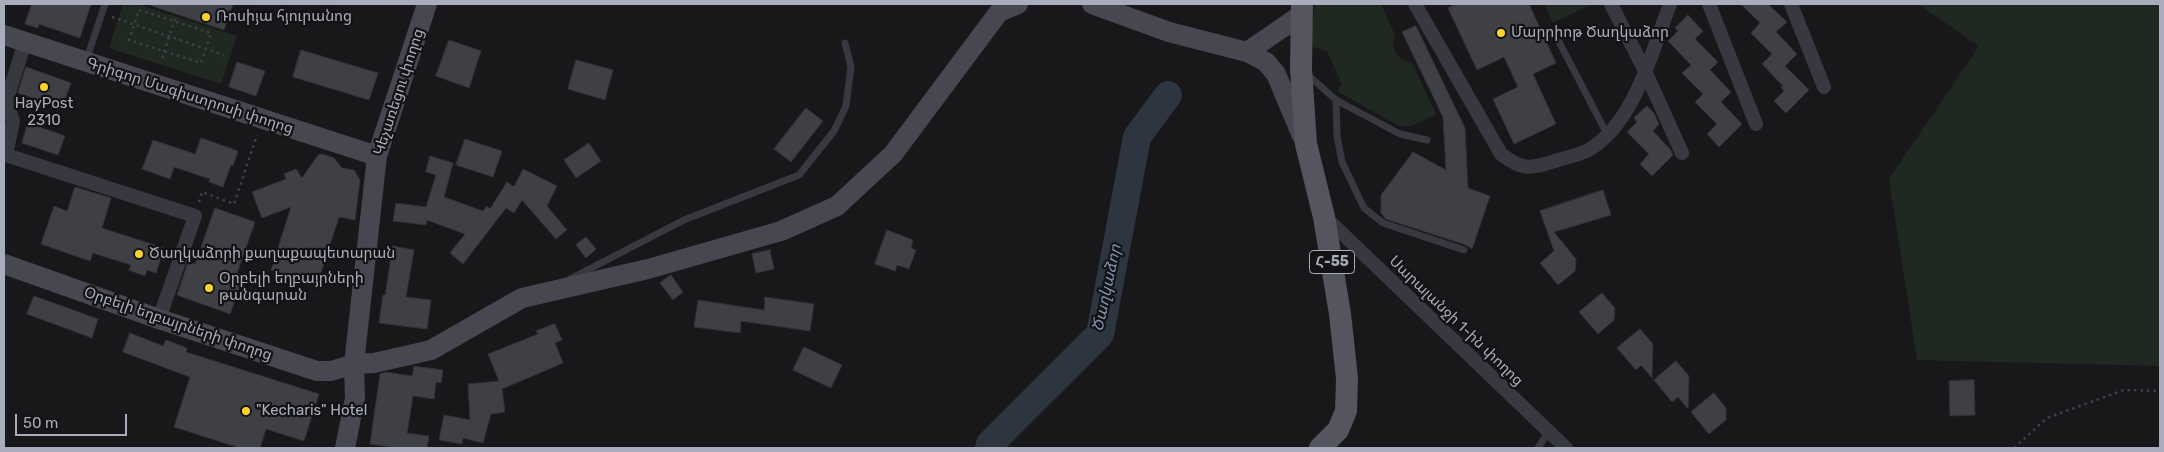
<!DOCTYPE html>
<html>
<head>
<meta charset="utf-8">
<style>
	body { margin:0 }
	#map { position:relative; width:2164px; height:452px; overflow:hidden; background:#18181a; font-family:Rubik,sans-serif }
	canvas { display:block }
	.frame { position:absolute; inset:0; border:5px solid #a9acbb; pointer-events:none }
	.scale { position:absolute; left:15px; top:414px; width:112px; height:22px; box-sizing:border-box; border:2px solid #a9acbb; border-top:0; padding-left:6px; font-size:15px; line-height:18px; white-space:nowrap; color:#a9acbb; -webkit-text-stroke:4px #131315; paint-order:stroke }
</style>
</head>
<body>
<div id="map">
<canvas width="2164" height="452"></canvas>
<div class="frame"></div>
<div class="scale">50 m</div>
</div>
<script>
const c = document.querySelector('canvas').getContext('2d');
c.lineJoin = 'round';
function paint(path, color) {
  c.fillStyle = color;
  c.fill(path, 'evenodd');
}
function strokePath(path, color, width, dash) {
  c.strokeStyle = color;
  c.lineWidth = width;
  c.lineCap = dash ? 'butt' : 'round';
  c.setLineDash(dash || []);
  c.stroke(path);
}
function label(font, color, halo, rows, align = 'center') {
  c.font = font + ' Rubik,"Noto Sans Armenian",sans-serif';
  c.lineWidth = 4.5;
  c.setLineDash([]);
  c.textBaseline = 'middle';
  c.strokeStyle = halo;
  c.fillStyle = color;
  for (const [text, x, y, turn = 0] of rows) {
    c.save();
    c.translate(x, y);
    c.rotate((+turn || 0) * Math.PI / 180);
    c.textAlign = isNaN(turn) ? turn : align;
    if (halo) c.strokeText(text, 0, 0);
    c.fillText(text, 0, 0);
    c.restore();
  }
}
const green = new Path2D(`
	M123 4H137L237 36 221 84 109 48Z
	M1315 4H1381L1395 35C1389 50 1398 59 1412 63L1436 114 1412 126H1399L1337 91 1342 84 1327 51 1310 46Z
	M1544 4H1590V5L1553 23Z
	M1918 4H2160V366L1917 360 1889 179 1979 46Z`);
const river = new Path2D(`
	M989 448 990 444 1100 334 1137 137 1168 95`);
const building = new Path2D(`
	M32 4H91L80 38 39 24 38 28 25 24Z
	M153 4H233L224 30 152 6Z
	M1457 4H1529L1556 63 1533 74 1556 124 1514 144 1493 99 1518 87 1504 57 1477 70 1448 8Z
	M1741 4H1768L1787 22 1776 32 1797 54 1785 66 1809 90 1786 113 1774 101 1784 91 1781 87 1783 86 1762 64 1772 54 1751 33 1760 23Z
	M1688 15 1703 31 1695 39 1718 62 1710 70 1731 92 1721 102 1742 124 1719 147 1707 134 1717 124 1695 102 1703 94 1682 73 1691 65 1668 41 1678 31 1675 28Z
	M1416 26 1465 128 1468 188 1490 196 1472 249 1466 245 1386 219 1381 213V195L1413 152 1446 170 1443 117 1402 32Z
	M449 40 481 51 469 88 436 76Z
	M301 50 378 73 369 100 293 77Z
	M576 60 613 70 605 100 568 89Z
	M237 62 265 71 256 96 229 87Z
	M26 67 71 83 62 108 18 93Z
	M1647 106 1654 113 1659 124 1653 131 1670 149 1673 155 1652 176 1640 164 1649 154 1627 132 1637 122 1634 118Z
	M806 108 823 121 791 162 774 149Z
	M28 123 65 136 58 155 22 143Z
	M201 138 238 151 233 166 231 165 223 187 209 182 210 179 174 167 170 179 142 169 153 140 195 154Z
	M465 139 502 151 493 177 456 165Z
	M589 143 601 161 576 178 564 160Z
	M323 154 334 158 342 168 354 170 360 180 355 220 339 217 317 285 271 270 291 207 262 218 252 192 286 179 284 174 296 169 302 178 318 155Z
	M430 156 453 163 444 197 483 211 487 206 490 209 507 182 514 187 523 169 557 186 547 206 567 230 556 239 522 200 514 213 506 208 463 264 450 253 465 234 427 220 426 225 393 221 396 203 426 207 436 175 426 172Z
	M75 187 111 198 102 228 164 248 156 273 147 270 145 276 129 270 131 265 93 253 90 261 41 244 54 206 67 211Z
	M1603 190 1611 215 1554 232 1576 259 1575 271 1558 285 1540 263 1554 251 1540 211Z
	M215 208 255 222 235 279 242 281 230 314 177 295 188 262 195 264Z
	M887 230 913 240 911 248 916 250 909 269 897 265 895 271 875 264Z
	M586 237 596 249 586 258 576 245Z
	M393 246 414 250 406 297 431 300 427 329 379 323 383 295H385Z
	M770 250 774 269 756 273 752 254Z
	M671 275 683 292 673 300 660 283Z
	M1602 293 1615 308 1614 320 1598 334 1579 312Z
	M34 296 98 319 92 338 27 314Z
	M765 297 814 304 810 331 741 321 740 333 694 327 698 300 764 310Z
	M555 324 562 340 555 343 563 363 502 389 505 412 491 414 483 443 463 438 462 444 439 440 444 415 470 420 468 384 499 381 488 354 538 334 536 331Z
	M1640 329 1653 344 1652 378 1641 365 1636 370 1617 348Z
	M130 333 163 346 166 340 187 348 186 352 319 394 304 441 266 429 260 448H240L174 427 190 377 123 352Z
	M804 347 842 365 831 388 793 370Z
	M1676 361 1689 376 1688 409 1678 397 1672 402 1654 380Z
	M414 366 443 370 441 383 436 382 434 399 413 396 407 433 429 436 427 448H397L370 444 380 374 386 372 412 376Z
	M1974 380 1975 415 1950 416 1949 381Z
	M1714 393 1726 408V420L1709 434 1691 412Z`);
const path = new Path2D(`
	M139 10 211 33 201 63 129 40Z
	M112 17 224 55
	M162 58 175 19
	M199 202 202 192 234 204 257 135
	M2014 448 2047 418 2124 390 2160 391`);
const lane = new Path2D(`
	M1556 36 1608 136
	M86 61 105 4
	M1307 74 1336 100 1400 134 1427 140
	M1336 100 1337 136 1342 162 1364 208 1383 223 1464 250
	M570 279 684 220 799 175 834 131 846 106 851 67 845 43
	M1538 448 1549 431`);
const street = new Path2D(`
	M1415 4 1501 154C1524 172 1532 168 1558 160 1568 157 1581 155 1590 149 1635 122 1652 51 1670 4
	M1611 4 1645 71 1682 153
	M1709 4 1756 124
	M1791 4 1824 87
	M25 42 6 102 13 121 6 155 195 216 159 319
	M1325 217 1566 448`);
const secondary = new Path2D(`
	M1092 4 1169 32 1247 52 1266 62 1276 74 1302 136
	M4 35 377 156
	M1247 52 1301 15
	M4 264 159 319 317 371H331L354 364 374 363 431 350 522 298 648 269 781 231 837 206 893 154 999 12 1018 4
	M345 448 355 398 354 364 377 156 427 4`);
const primary = new Path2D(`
	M1302 4 1301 69 1306 144 1324 217 1340 314 1347 378 1346 411 1338 430 1320 448`);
const markers = [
	[206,17,5,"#ffd32b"],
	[1501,33,5,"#ffd32b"],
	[44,87,5,"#ffd32b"],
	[139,254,5,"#ffd32b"],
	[209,288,5,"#ffd32b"],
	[246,411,5,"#ffd32b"]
];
const shields = [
	[1332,262,45]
];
const shieldNames = [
	["Հ-55",1332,262]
];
const poiNames = [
	["Ռոսիյա հյուրանոց",216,17],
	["Մարրիոթ Ծաղկաձոր",1511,33],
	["HayPost",44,104,"center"],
	["2310",44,121,"center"],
	["Ծաղկաձորի քաղաքապետարան",149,254],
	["Օրբելի եղբայրների",219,279],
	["թանգարան",219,296],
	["\"Kecharis\" Hotel",256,411]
];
const streetNames = [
	["Կեչառեցու փողոց",399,92,-72],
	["Գրիգոր Մագիստրոսի փողոց",190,96,18],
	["Սարալանջի 1-ին փողոց",1456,321,44],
	["Օրբելի եղբայրների փողոց",178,324,19]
];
const waterNames = [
	["Ծաղկաձոր",1107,288,-78]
];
paint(green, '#1f2922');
strokePath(river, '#2d3540', 28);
paint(building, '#3f4045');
strokePath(building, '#323236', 1);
strokePath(path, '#3e4047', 2.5, [2.5, 4]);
strokePath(lane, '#383940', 7);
strokePath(street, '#383940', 14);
strokePath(secondary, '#464750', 20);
strokePath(primary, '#54555f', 22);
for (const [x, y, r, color] of markers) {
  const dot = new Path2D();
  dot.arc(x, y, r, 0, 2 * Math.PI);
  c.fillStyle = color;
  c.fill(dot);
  strokePath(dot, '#131315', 2);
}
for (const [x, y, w] of shields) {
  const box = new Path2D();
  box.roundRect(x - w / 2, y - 11.5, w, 23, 4);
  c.fillStyle = '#131315';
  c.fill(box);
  strokePath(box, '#a9acbb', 1);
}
label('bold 14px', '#a9acbb', null, shieldNames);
label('15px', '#a9acbb', '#131315', poiNames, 'left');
label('15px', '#a9acbb', '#131315', streetNames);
label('italic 16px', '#7e95b8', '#131315', waterNames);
</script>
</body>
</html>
